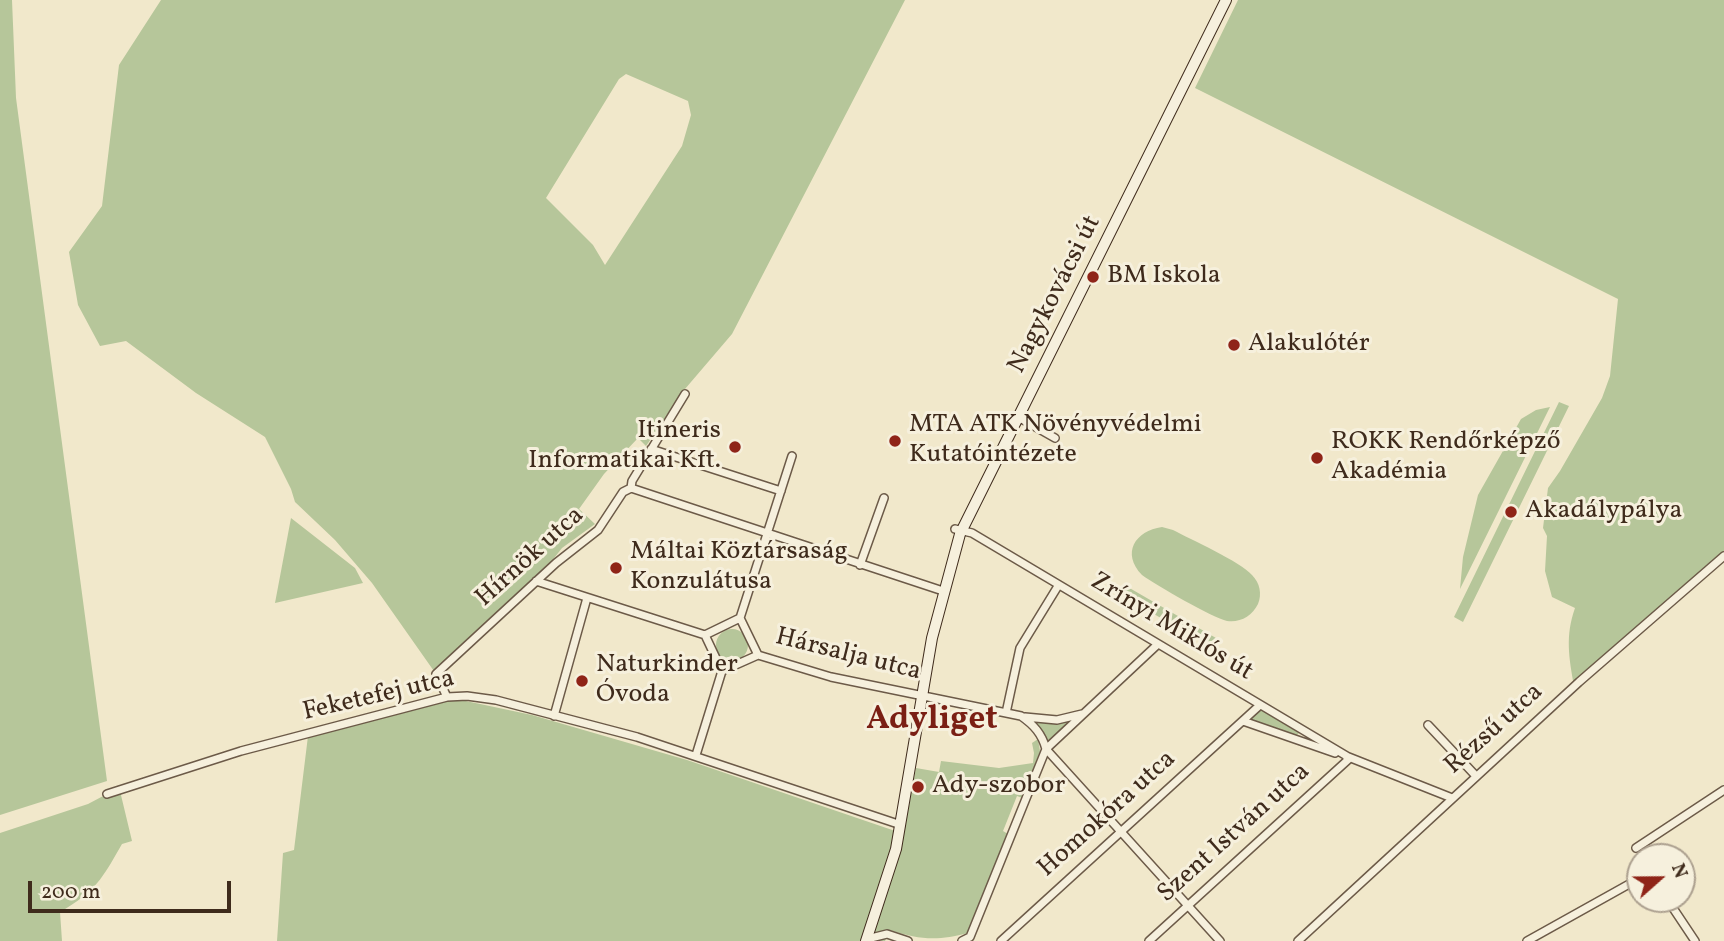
<!DOCTYPE html>
<html>
<head>
<meta charset="utf-8">
<style>
	body { margin:0 }
	#map { position:relative; width:1724px; height:941px; overflow:hidden; background:#f1e8cb; font-family:Vollkorn,serif }
	canvas { display:block }
	.north { position:absolute; left:1626px; top:843px; width:70px; height:70px; box-sizing:border-box; background:#f6f0dd; border:2px solid #ada190; border-radius:50%; rotate:69deg; font-size:19px; font-weight:700; line-height:28px; text-align:center; color:#3f2b1c }
	.north::after { content:''; display:block; margin:auto; width:24px; height:32px; background:#8f2418; clip-path:polygon(50% 0,100% 100%,50% 72%,0 100%) }
	.scale { position:absolute; left:28px; top:881px; width:203px; height:32px; box-sizing:border-box; border:4px solid #3f2b1c; border-top:0; padding-left:9px; font-size:21px; line-height:24px; white-space:nowrap; color:#3f2b1c; -webkit-text-stroke:5px #f6f0dd; paint-order:stroke }
</style>
</head>
<body>
<div id="map">
<canvas width="1724" height="941"></canvas>
<div class="north">N</div>
<div class="scale">200 m</div>
</div>
<script>
const c = document.querySelector('canvas').getContext('2d');
c.lineJoin = 'round';
function paint(path, color) {
  c.fillStyle = color;
  c.fill(path, 'evenodd');
}
function strokePath(path, color, width, dash) {
  c.strokeStyle = color;
  c.lineWidth = width;
  c.lineCap = dash ? 'butt' : 'round';
  c.setLineDash(dash || []);
  c.stroke(path);
}
function label(font, color, halo, rows, align = 'center') {
  c.font = font + ' Vollkorn,serif';
  c.lineWidth = 6;
  c.setLineDash([]);
  c.textBaseline = 'middle';
  c.strokeStyle = halo;
  c.fillStyle = color;
  for (const [text, x, y, turn = 0] of rows) {
    c.save();
    c.translate(x, y);
    c.rotate((+turn || 0) * Math.PI / 180);
    c.textAlign = isNaN(turn) ? turn : align;
    if (halo) c.strokeText(text, 0, 0);
    c.fillText(text, 0, 0);
    c.restore();
  }
}
const green = new Path2D(`
	M0 0H12L16 98 107 781 0 815Z
	M161 0H905L732 334 685 389 646 446 638 438 604 474 579 509 595 524 562 548 536 581 436 674 372 583 335 540 295 502 291 489 265 437 196 393 126 341 100 346 78 305 69 252 102 206 119 65ZM626 74 688 101 691 115 682 146 605 265 593 245 546 198 619 79Z
	M1238 0H1724V556L1574 686C1569 658 1565 636 1575 608L1552 597 1545 571 1547 536 1543 528 1548 488 1560 471 1602 398 1610 376 1618 299 1195 88Z
	M1559 402 1569 406 1463 622 1454 617Z
	M1550 407 1460 589 1463 557 1478 495 1521 419 1536 410Z
	M291 518 355 568 363 583 275 603Z
	M1162 527 1173 530C1190 539 1241 562 1252 575 1260 583 1262 594 1258 604 1252 616 1240 623 1227 621 1213 618 1156 585 1142 575 1121 553 1135 531 1162 527Z
	M1126 586 1216 638 1211 647 1121 595Z
	M716 645a16 16 0 1 1 32 0a16 16 0 1 1-32 0Z
	M447 697 532 715 687 760 904 834 916 768 939 772 941 761 999 768 1033 763 1034 753 1032 743 1038 739 1040 751 1022 798 1017 796 1003 831 1008 834 968 933C938 941 920 940 890 930L885 941H277L283 853 294 850 308 736Z
	M1262 708 1301 731 1296 736 1251 719Z
	M1038 720 1067 721 1068 724 1049 743 1036 724Z
	M120 791 132 841 122 844C102 879 96 891 60 912L62 941H0V833L88 804 107 794Z`);
const street = new Path2D(`
	M1018 417 1055 438
	M651 449 781 491
	M631 488 943 591
	M955 529 972 533 1350 758
	M860 565 884 498
	M536 581 705 635
	M740 618 792 456
	M740 618 758 655
	M705 635 722 671 758 655
	M705 635 740 618
	M758 655 831 677 1021 716C1034 725 1042 734 1046 749L1220 941
	M447 697 436 674 556 563 598 530 623 492 631 488 632 481 685 394
	M1006 713 1020 648 1058 586
	M554 716 587 598
	M1025 717 1057 720 1082 714
	M1243 721 1335 753
	M1428 725 1476 776
	M696 755 722 671
	M1346 756 1452 798
	M107 794 241 751 447 697 467 696 496 700 637 737 901 825
	M1636 848 1724 790
	M1667 899 1695 941
	M867 939 887 934 908 941
	M962 941 970 937 1046 749 1157 645
	M1001 941 1260 705
	M1149 941 1350 758
	M1298 941 1579 682 1724 556
	M1527 941 1640 878`);
const secondary = new Path2D(`
	M866 941 896 849 932 638 960 534 1226 0`);
const markers = [
	[1093,277,7,"#8f2418"],
	[1234,345,7,"#8f2418"],
	[895,441,7,"#8f2418"],
	[735,447,7,"#8f2418"],
	[1317,458,7,"#8f2418"],
	[1511,512,7,"#8f2418"],
	[616,568,7,"#8f2418"],
	[582,681,7,"#8f2418"],
	[918,787,7,"#8f2418"]
];
const poiNames = [
	["BM Iskola",1107,277],
	["Alakulótér",1248,345],
	["MTA ATK Növényvédelmi",909,426],
	["Kutatóintézete",909,456],
	["Itineris",721,432,"right"],
	["Informatikai Kft.",721,462,"right"],
	["ROKK Rendőrképző",1331,443],
	["Akadémia",1331,473],
	["Akadálypálya",1525,512],
	["Máltai Köztársaság",630,553],
	["Konzulátusa",630,583],
	["Naturkinder",596,666],
	["Óvoda",596,696],
	["Ady-szobor",932,787]
];
const streetNames = [
	["Nagykovácsi út",1056,295,-63],
	["Hírnök utca",531,558,-42],
	["Zrínyi Miklós út",1171,628,31],
	["Hársalja utca",848,656,14],
	["Feketefej utca",379,697,-13],
	["Rézsű utca",1495,730,-42],
	["Homokóra utca",1108,815,-42],
	["Szent István utca",1235,834,-42]
];
const districtNames = [
	["Adyliget",932,722]
];
paint(green, '#b6c69a');
strokePath(street, '#6c5a48', 10);
strokePath(secondary, '#3f2b1c', 12);
strokePath(street, '#f6f0dd', 7);
strokePath(secondary, '#f6f0dd', 10);
for (const [x, y, r, color] of markers) {
  const dot = new Path2D();
  dot.arc(x, y, r, 0, 2 * Math.PI);
  c.fillStyle = color;
  c.fill(dot);
  strokePath(dot, '#f6f0dd', 2.5);
}
label('26px', '#3f2b1c', '#f6f0dd', poiNames, 'left');
label('26px', '#3f2b1c', '#f6f0dd', streetNames);
label('bold 33px', '#7a1f14', '#f6f0dd', districtNames);
</script>
</body>
</html>
